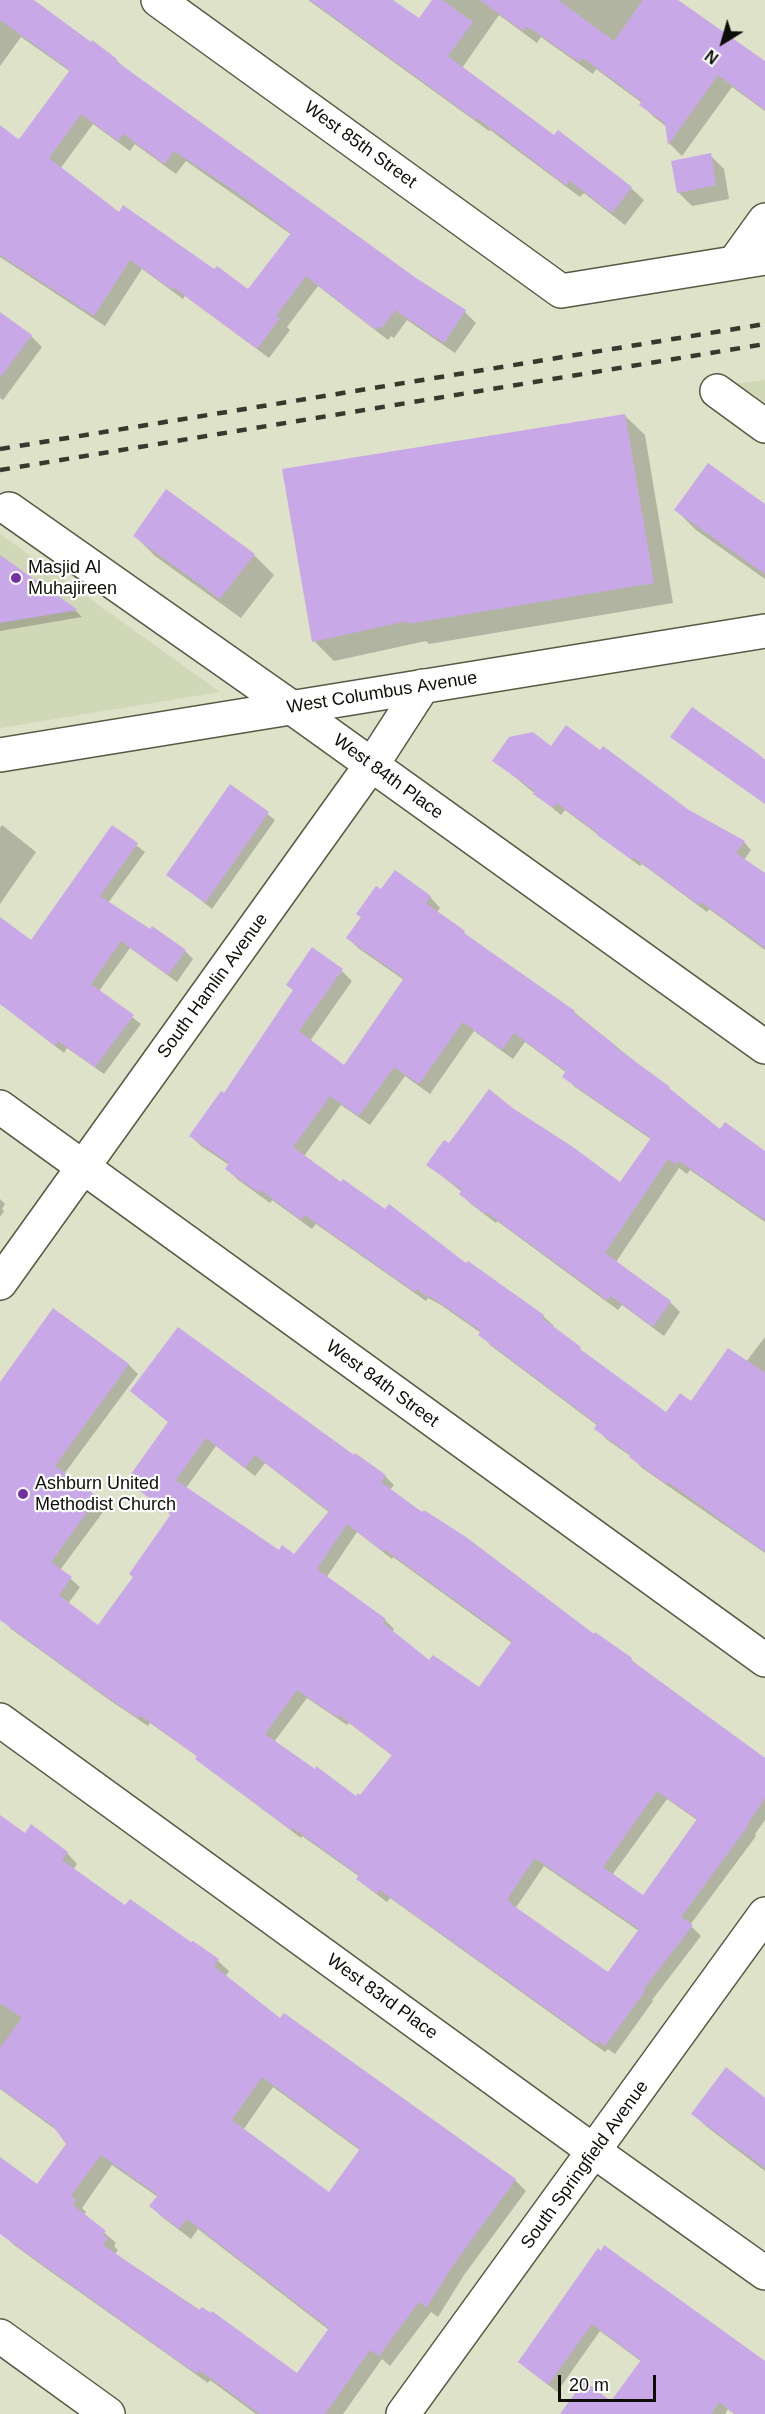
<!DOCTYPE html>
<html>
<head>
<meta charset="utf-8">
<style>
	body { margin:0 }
	#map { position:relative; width:765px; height:2414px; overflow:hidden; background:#dde2c8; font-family:Helvetica,sans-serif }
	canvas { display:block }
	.north { position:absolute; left:693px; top:12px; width:60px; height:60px; -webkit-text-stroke:4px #fff; paint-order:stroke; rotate:217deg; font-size:16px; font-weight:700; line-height:24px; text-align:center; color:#0d0e06 }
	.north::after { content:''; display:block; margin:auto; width:21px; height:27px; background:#0d0e06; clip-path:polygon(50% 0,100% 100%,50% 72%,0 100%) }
	.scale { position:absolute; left:558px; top:2375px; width:98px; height:27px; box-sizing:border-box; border:3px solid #0d0e06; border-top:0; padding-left:8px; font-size:18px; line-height:21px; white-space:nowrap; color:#0d0e06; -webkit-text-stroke:4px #fff; paint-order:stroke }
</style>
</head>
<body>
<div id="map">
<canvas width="765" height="2414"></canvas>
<div class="north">N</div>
<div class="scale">20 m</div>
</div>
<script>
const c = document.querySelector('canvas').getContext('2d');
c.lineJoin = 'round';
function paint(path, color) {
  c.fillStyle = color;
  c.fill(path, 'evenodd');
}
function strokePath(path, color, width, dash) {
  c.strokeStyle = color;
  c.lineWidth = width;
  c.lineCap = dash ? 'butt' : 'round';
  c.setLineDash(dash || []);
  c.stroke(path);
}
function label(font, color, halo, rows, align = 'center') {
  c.font = font + ' Helvetica,sans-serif';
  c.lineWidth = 4.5;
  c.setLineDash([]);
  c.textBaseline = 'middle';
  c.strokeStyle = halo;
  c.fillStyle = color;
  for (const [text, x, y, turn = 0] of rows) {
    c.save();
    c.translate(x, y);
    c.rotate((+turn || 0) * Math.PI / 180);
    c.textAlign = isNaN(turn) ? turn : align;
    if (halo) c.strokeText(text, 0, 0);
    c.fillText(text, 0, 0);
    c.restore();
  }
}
const built = new Path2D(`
	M765 380V407L734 384Z
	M0 534 220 692 0 728Z`);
const shadow = new Path2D(`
	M0 0H30L116 60 127 70 416 279 465 312 476 323 455 353 407 320 394 338 391 336 388 340 318 286 287 327 290 330 269 358 185 296 183 299 142 269 105 326 0 257V126L18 141 71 72 21 37 0 66ZM93 124 130 151 135 144 176 174 186 161 292 235 249 291 119 214 60 169Z
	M308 0H390L420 20 434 0H677L765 70V111L732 87 682 156 670 144 667 127 654 117 641 104 642 103 596 69 593 74 541 37 537 43 499 15 462 68 555 137 631 188 644 200 625 225 584 193 580 197 490 130 489 131Z
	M710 155 724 169 729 199 692 206 678 192Z
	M0 313 31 336 42 347 3 400 0 398Z
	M624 415 645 435 673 603 429 644 426 641 334 661 314 641Z
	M765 506V579L696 530 676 510Z
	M135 536 254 555 274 575 241 618 155 556Z
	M0 557 77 612 82 617 0 631Z
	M551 749 688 811 744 842 751 850 744 860 765 875V950L709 909 707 912 642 864 640 866 565 810 561 815 494 760Z
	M231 786 275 820 212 909 168 874Z
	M2 825 36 852 0 904V828Z
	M112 827 145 852 108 903 185 951 193 959 177 982 130 948 99 991 141 1024 104 1074 67 1048 64 1053 0 1003V919L31 942Z
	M381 892 430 897 440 908 436 913 474 942 574 1012 720 1131 765 1153V1222L690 1170 687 1174 679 1168 616 1262 670 1302 680 1312 664 1336 622 1305 618 1310 497 1221 496 1223 471 1204 461 1194 462 1192 428 1165 449 1145 513 1110 621 1184 652 1140 575 1087 564 1076 567 1073 525 1042 513 1059 474 1031 430 1094 405 1076 370 1125 341 1105 304 1156 342 1184 543 1316 554 1326 553 1328 591 1359 667 1414 691 1403 746 1362 765 1337V1553L642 1468 632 1457 606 1439 596 1428 598 1426 490 1345 481 1333 441 1305 428 1298 426 1301 316 1224 312 1229 272 1200 270 1203 237 1179 227 1169 229 1165 201 1146 191 1136 224 1095 342 971 352 981 310 1041 344 1067 404 980 358 948 348 938Z
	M0 1199 5 1204 2 1209 4 1211 0 1217Z
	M53 1310 129 1365 138 1374 64 1474 106 1508 60 1570 80 1587 68 1604 98 1627 135 1577 172 1516 128 1480 170 1423 132 1391 354 1457 385 1476 394 1485 390 1490 595 1636 631 1659 640 1668 762 1758 765 1757V1820L755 1834 756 1836 690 1925 701 1936 652 2000 653 2001 615 2054 608 2049 605 2052 390 1898 387 1902 367 1887 358 1878 360 1877 302 1836 301 1838 206 1767 198 1757 150 1723 148 1726 108 1699 11 1629 2 1619 0 1609V1385ZM216 1446 255 1476 265 1463 330 1513 295 1556 279 1552 186 1488ZM357 1532 392 1559 393 1557 512 1643 479 1690 430 1662 392 1632 394 1629 385 1620 326 1578ZM307 1698 347 1725 349 1723 393 1756 360 1797 356 1798 274 1742ZM667 1799 697 1820 644 1897 612 1875ZM544 1866 639 1931 608 1974 515 1909Z
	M0 1817 25 1835 67 1853 77 1864 73 1870 126 1907 218 1961 229 1971 225 1977 280 2020 515 2180 526 2191 464 2275 438 2317 431 2312 390 2366 382 2359 343 2414H256L210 2380 208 2383 47 2269 14 2245 0 2231V2158L38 2186 68 2144 59 2132 0 2089ZM273 2087 361 2151 329 2194 243 2130ZM112 2165 158 2197 151 2206 162 2217 191 2239 198 2229 329 2330 298 2375 115 2254 118 2250 114 2246 116 2243 84 2215 86 2212 82 2208Z
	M765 2100V2171L707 2127 693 2114Z
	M598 2250 765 2362V2414H734L728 2409 725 2414H568L611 2403 642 2362 600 2331 557 2392 520 2362Z`);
const building = new Path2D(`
	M0 0H34L91 42 92 40 117 59 116 61 416 278 466 310 444 343 395 310 382 328 379 326 376 330 306 276 276 316 280 318 257 349 173 287 171 289 130 260 94 316 0 255V125L18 139 20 138 70 70 0 20ZM81 114 118 141 124 134 164 164 174 151 235 191 291 233 248 289 217 266 214 269 123 205 119 212 49 158Z
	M310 0H393L419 18 432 0H442L473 22 448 56 554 135 558 130 632 187 612 213 570 181 567 186 477 118 476 120Z
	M480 0H558L614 41 643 0H678L765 61V110L718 75 668 145 665 123 639 105 642 101 583 58 579 62 527 26 523 31Z
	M711 153 716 185 677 193 671 161Z
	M0 312 32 335 0 378Z
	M625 414 654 583 408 624 407 621 312 642 282 469Z
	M708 463 765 504V574L674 510Z
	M166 489 255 554 220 599 133 536Z
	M0 555 78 610 0 623Z
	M692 707 756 752 765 760V804L670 737Z
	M566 725 600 750 603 746 689 810 745 841 736 853 765 873V948L701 902 699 905 633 857 632 860 597 835 598 833 557 803 553 808 533 794 535 791 492 761 509 737 533 732 551 746Z
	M230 784 269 812 205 903 166 875Z
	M112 825 138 843 100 896 150 929 152 926 186 950 168 975 121 941 91 984 134 1015 95 1067 58 1041 55 1046 0 1004V917L31 940Z
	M395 870 431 896 426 903 465 931 464 933 575 1011 574 1013 615 1045 614 1046 670 1087 669 1088 720 1129 725 1122 765 1151V1220L679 1161 676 1165 668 1159 605 1253 671 1301 653 1327 611 1296 607 1300 486 1212 485 1214 459 1194 462 1190 426 1165 444 1140 449 1143 489 1089 514 1109 573 1147 620 1182 651 1138 562 1077 566 1071 514 1033 502 1050 463 1022 419 1084 394 1067 359 1116 330 1096 293 1147 341 1182 343 1179 385 1209 389 1204 466 1263 468 1261 544 1315 542 1318 581 1347 580 1349 666 1412 680 1393 691 1401 728 1348 765 1373V1552L668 1482 666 1484 629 1457 631 1455 594 1429 597 1424 478 1335 481 1331 430 1296 429 1298 417 1289 415 1292 305 1215 301 1220 261 1190 259 1193 225 1169 229 1163 189 1136 221 1091 224 1093 293 990 286 985 312 947 343 969 299 1031 344 1065 404 978 346 938 361 917 356 914 376 886 381 889Z
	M53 1308 129 1364 55 1466 98 1497 51 1562 72 1577 59 1595 98 1625 133 1577 129 1574 171 1514 126 1481 168 1422 130 1391 178 1327 354 1455 355 1453 386 1475 381 1482 422 1512 424 1510 466 1537 594 1634 595 1632 632 1658 631 1660 765 1758V1798L747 1825 748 1826 681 1917 693 1925 643 1990 645 1991 605 2046 598 2041 596 2044 380 1890 377 1894 356 1879 359 1875 293 1828 291 1830 195 1759 197 1756 140 1715 138 1718 97 1690 0 1620V1382ZM206 1438 245 1468 255 1455 329 1511 294 1554 282 1545 279 1550 176 1480ZM347 1524 382 1551 384 1549 512 1641 479 1687 433 1655 429 1660 383 1623 386 1619 317 1569ZM297 1690 337 1717 339 1715 392 1755 360 1795 358 1793 356 1796 316 1766 315 1769 265 1734ZM657 1791 697 1819 643 1895 603 1867ZM535 1858 639 1929 608 1972 514 1906 507 1899Z
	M0 1815 25 1833 31 1824 68 1852 62 1860 125 1905 130 1899 191 1942 193 1941 219 1959 214 1966 280 2018 284 2013 516 2179 454 2264 427 2307 419 2302 379 2356 370 2350 325 2414H260L199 2370 197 2374 164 2351 0 2234V2157L37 2184 66 2144 53 2126 0 2088V2048L22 2018 0 2003ZM262 2077 360 2149 329 2192 232 2120ZM101 2155 158 2195 149 2206 179 2229 187 2219 329 2328 297 2373 212 2311 211 2313 202 2307 199 2310 103 2245 108 2238 103 2235 106 2231 73 2205 76 2200 71 2196Z
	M726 2067 765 2098V2168L691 2114Z
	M604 2245 765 2361V2414H735L719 2402 711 2414H560L584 2381 611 2401 641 2360 592 2324 548 2385 518 2362 598 2248 601 2251Z`);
const minor = new Path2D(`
	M158 0 561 291 765 258
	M734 263 765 220
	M717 391 765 426
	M9 509 291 707 765 1047
	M0 1107 765 1660
	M0 1283 381 751 423 686
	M0 1720 595 2152 765 2273
	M0 2336 108 2414
	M403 2414 765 1914`);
const major = new Path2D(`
	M0 755 765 631`);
const rail = new Path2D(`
	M0 449 765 324
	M0 470 765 344`);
const markers = [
	[16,578,6,"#7430a3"],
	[23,1494,6,"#7430a3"]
];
const streetNames = [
	["West 85th Street",360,145,36],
	["West Columbus Avenue",382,693,-9],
	["West 84th Place",388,777,36],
	["South Hamlin Avenue",213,986,-54],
	["West 84th Street",382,1384,36],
	["West 83rd Place",382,1997,36],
	["South Springfield Avenue",585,2165,-54]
];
const poiNames = [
	["Masjid Al",28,568],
	["Muhajireen",28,589],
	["Ashburn United",35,1484],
	["Methodist Church",35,1505]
];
paint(built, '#d1d8b7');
paint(shadow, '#0003');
paint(building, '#c9a8e8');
strokePath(minor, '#565a44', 36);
strokePath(major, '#565a44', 36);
strokePath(minor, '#fff', 33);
strokePath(major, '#fff', 33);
strokePath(rail, '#37392d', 4.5, [10, 10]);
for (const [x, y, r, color] of markers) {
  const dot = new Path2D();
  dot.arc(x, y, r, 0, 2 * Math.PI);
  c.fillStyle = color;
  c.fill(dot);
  strokePath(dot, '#fff', 2);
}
label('18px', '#0d0e06', '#fff', streetNames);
label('18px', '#0d0e06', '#fff', poiNames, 'left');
</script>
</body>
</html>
